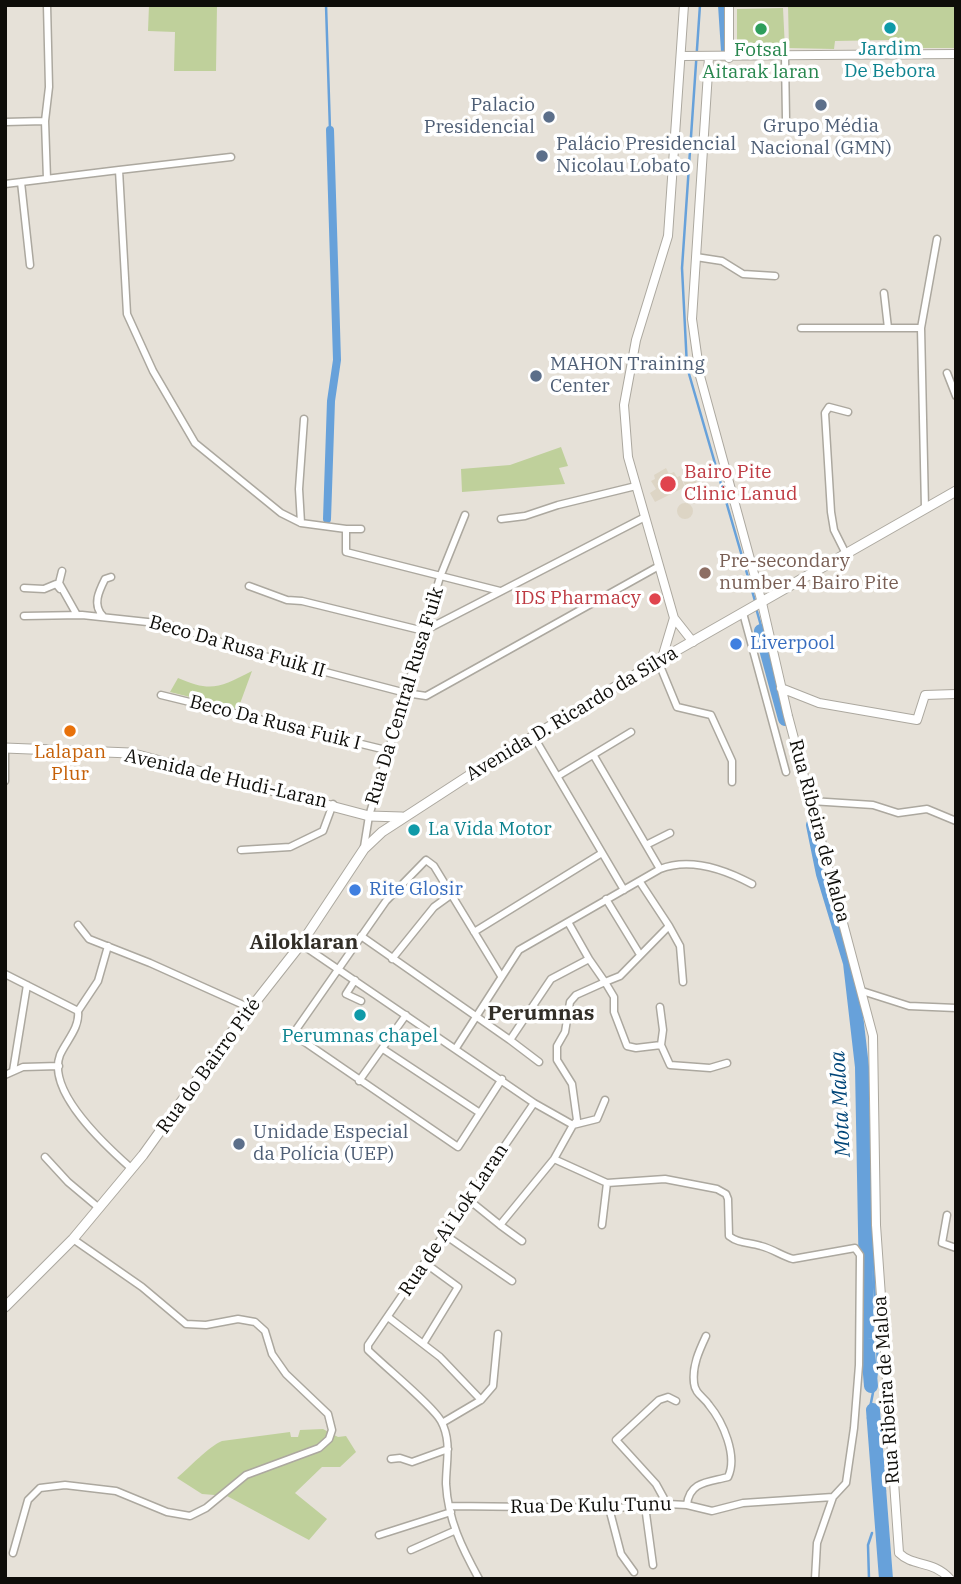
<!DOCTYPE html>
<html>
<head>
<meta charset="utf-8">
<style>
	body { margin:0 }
	#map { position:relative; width:961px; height:1584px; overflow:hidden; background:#e6e1d8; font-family:"IBM Plex Serif",serif }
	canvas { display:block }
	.frame { position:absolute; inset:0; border:7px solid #0e0d09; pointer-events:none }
</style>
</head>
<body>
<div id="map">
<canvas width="961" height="1584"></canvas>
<div class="frame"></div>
</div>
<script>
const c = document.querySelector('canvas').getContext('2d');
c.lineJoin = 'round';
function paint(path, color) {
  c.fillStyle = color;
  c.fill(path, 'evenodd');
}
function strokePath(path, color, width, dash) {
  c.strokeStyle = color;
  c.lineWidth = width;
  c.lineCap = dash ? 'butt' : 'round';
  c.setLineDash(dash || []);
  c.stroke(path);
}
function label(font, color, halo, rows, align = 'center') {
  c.font = font + ' "IBM Plex Serif",serif';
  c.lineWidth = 7;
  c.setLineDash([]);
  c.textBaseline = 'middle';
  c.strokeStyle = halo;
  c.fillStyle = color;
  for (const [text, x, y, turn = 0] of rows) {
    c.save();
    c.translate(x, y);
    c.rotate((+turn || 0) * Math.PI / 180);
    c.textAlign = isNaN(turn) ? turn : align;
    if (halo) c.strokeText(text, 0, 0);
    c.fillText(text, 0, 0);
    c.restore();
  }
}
const built = new Path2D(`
	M666 468 669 474 674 472 677 477 680 476 685 487 655 502 650 493 656 489 651 481 655 479 654 475Z
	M694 476 702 495 691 499 683 480Z
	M677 511a8 8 0 1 1 16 0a8 8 0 1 1-16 0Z`);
const green = new Path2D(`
	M149 5H217L216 71H174L175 32 148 31Z
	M788 5H956V48H891L890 40 835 41 834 49 789 48Z
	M783 8 785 49 737 50V9Z
	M561 447 568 466 559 468 565 484 462 492 461 469 510 465Z
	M252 671 238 709 170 692 178 678C212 693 220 687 252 671Z
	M323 1429 338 1437 346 1436 356 1452 340 1467H322L295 1493 327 1519 309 1540 227 1496 202 1494 177 1478C190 1467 208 1447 222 1441L290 1432 291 1437H298L300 1430Z`);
const stream = new Path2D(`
	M326 5 330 130
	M700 5 682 268 687 367 755 601
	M756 608 776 679
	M861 1007 878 1367 868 1418 870 1429
	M883 1482 885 1491
	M869 1579 868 1545 872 1533`);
const canal = new Path2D(`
	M722 5 725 51
	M327 519 331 401 337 360 330 130`);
const river = new Path2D(`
	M761 631 785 719
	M813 825 823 874 850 963 862 1067 867 1339 871 1386
	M873 1410 886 1579`);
const minor = new Path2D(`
	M785 57 786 119
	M45 121 49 87 47 5
	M5 122 45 121 47 179
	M119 170 231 157
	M21 182 30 265
	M5 184 119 170 127 314 153 371 195 443 281 513 301 523 346 529V552L500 591
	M696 257 722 261 743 274 775 276
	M884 293 888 328
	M801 328H921
	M947 373 956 396
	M925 508 921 328 937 239
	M501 519 525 516 558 505 636 486
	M301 523 299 489 304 419
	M346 529H361
	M846 554 834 530 831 512 825 413 829 407 848 412
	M62 571 59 583 77 615
	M249 586 287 600 302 601 424 631 645 517
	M24 588 44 589 56 584 60 589
	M743 613 786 772
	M24 616 82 615 166 624 264 656 406 693 426 696 659 566
	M103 616C92 605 99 591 105 579L111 577
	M658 661 677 707 711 715 732 761V782
	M161 695 390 751
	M534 737 624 890
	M5 750V781
	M594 756 660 869
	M558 776 631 732
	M811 801 873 805 898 813 927 809 956 821
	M646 845 670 833
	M364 847 369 816 440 577 465 515
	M241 850 290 847 323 831 333 804
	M606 899 639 953
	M78 925 89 939 150 963 250 1008
	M669 926 680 946 683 982
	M474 932 602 853
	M361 936 510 1040 551 979 589 959 568 922
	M301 944 534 1103 573 1125 554 1159 500 1225 469 1200
	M392 959 434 907 452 894
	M589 959 605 982 620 976 669 926 640 882
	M5 974 78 1011C80 1028 66 1041 60 1055 46 1092 107 1147 132 1169
	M501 976 434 866 426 860 386 901 293 1034 458 1147 502 1079
	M355 980 346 994 361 1001
	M862 991 909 1006 956 1008
	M78 1011 98 981 108 946
	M510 1040 539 1062
	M661 1045 670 1065 710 1068 727 1063
	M456 1048 519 950 660 869C690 857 724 869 752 884
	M383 1049 480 1113
	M13 1071 27 985
	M5 1075 23 1067 59 1066
	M359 1081 406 1015
	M605 1100 597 1119 573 1125 577 1120 572 1084 557 1060V1046L565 1032 570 1002 576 995 605 982 614 997V1012L627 1046 636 1048 661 1045 663 1030 660 1007
	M45 1157 68 1182 99 1208
	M947 1215 942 1243 956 1248
	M500 1225 522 1241
	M602 1225 607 1183
	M445 1235 512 1281
	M388 1317 440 1357 481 1400 442 1423
	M423 1344 458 1287 425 1263
	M481 1400 493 1386 498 1334
	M391 1459 400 1458 412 1462 448 1449
	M667 1504 656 1484 616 1440 659 1400 668 1397 676 1401
	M687 1505C689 1481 710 1482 728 1477 738 1456 723 1422 709 1405 704 1397 695 1394 694 1383 692 1366 699 1351 706 1336
	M450 1506 617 1508 667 1504 687 1505 712 1511 743 1503 833 1497 846 1483 854 1428 859 1365 860 1255 855 1248 793 1259C782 1256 773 1249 761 1246 750 1242 739 1244 729 1236L728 1199 726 1194 717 1189 665 1179 607 1183 554 1159
	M645 1506 653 1565
	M609 1508 621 1554 634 1572
	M379 1535 451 1512
	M411 1550 454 1531
	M13 1553 28 1500 40 1488 65 1485 116 1491 167 1512 190 1516 206 1508 246 1475 319 1448 329 1439 332 1430 328 1414 286 1374 272 1354 265 1331 255 1322 238 1319 206 1325 186 1324 142 1287 73 1239
	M479 1579C462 1548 448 1520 446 1484 446 1462 452 1441 441 1421 433 1406 384 1366 368 1350V1345L534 1103
	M815 1579 817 1543 833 1497`);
const tertiary = new Path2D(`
	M729 5V58
	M681 56 956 54
	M709 57 692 319 700 376 762 603 788 716 873 1036 876 1225 899 1553C913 1567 933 1560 950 1579
	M674 618 693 642
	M662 658 674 618 628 457 624 405 636 340 668 236 684 5
	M781 688 819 703 917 720 925 695 956 694`);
const secondary = new Path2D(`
	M5 748 130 753 369 816 402 817
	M5 1307 73 1239 143 1155 224 1042 301 944 364 849 382 832 479 769 658 661 956 491`);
const markers = [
	[890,28,7,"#0f9aa8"],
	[761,29,7,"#2e9e5b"],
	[821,105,7,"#5c6f8a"],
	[549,117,7,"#5c6f8a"],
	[542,156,7,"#5c6f8a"],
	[536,376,7,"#5c6f8a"],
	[668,484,9,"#e0444e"],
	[705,573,7,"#8d6e63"],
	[655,599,7,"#e0444e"],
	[736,644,7,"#3f7fe0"],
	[70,731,7,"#e8710a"],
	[414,830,7,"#0f9aa8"],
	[355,890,7,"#3f7fe0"],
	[360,1015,7,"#0f9aa8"],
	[239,1144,7,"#5c6f8a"]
];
const cultureNames = [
	["Jardim",890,50],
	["De Bebora",890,72],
	["La Vida Motor",428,830,"left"],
	["Perumnas chapel",360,1037]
];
const leisureNames = [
	["Fotsal",761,51],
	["Aitarak laran",761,73]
];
const serviceNames = [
	["Palacio",535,106,"right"],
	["Presidencial",535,128,"right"],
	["Grupo Média",821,127,"center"],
	["Nacional (GMN)",821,149,"center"],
	["Palácio Presidencial",556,145],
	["Nicolau Lobato",556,167],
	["MAHON Training",550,365],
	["Center",550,387],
	["Unidade Especial",253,1133],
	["da Polícia (UEP)",253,1155]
];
const healthNames = [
	["Bairo Pite",684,473],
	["Clinic Lanud",684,495],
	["IDS Pharmacy",641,599,"right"]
];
const educationNames = [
	["Pre-secondary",719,562],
	["number 4 Bairo Pite",719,584]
];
const shopNames = [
	["Liverpool",750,644],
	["Rite Glosir",369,890]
];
const streetNames = [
	["Beco Da Rusa Fuik II",237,647,16],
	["Rua Da Central Rusa Fuik",405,696,-73],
	["Avenida D. Ricardo da Silva",572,714,-31],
	["Beco Da Rusa Fuik I",275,723,14],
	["Avenida de Hudi-Laran",226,779,13],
	["Rua Ribeira de Maloa",819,831,75],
	["Rua do Bairro Pité",209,1066,-54],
	["Rua de Ai Lok Laran",454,1220,-56],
	["Rua Ribeira de Maloa",887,1390,-94],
	["Rua De Kulu Tunu",591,1506,-1]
];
const foodNames = [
	["Lalapan",70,753],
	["Plur",70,775]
];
const neighbourhoodNames = [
	["Ailoklaran",304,943],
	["Perumnas",541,1014]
];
const waterNames = [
	["Mota Maloa",841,1104,-93]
];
paint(built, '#ddd5c5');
paint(green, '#bfd09b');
strokePath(stream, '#67a1da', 2.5);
strokePath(canal, '#67a1da', 8);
strokePath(river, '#67a1da', 14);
strokePath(minor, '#aca89f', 9);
strokePath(tertiary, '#aca89f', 10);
strokePath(secondary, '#aca89f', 11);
strokePath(minor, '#fff', 6);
strokePath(tertiary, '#fff', 8);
strokePath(secondary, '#fff', 9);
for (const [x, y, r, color] of markers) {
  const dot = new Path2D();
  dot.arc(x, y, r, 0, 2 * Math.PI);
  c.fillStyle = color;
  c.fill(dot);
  strokePath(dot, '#fff', 2.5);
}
label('19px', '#0d838f', '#fff', cultureNames);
label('19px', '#27864d', '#fff', leisureNames);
label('19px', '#4e5e75', '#fff', serviceNames, 'left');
label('19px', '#be3a42', '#fff', healthNames, 'left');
label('19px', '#785e54', '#fff', educationNames, 'left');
label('19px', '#366cbe', '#fff', shopNames, 'left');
label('19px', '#0e0d09', '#fff', streetNames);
label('19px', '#c56008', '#fff', foodNames);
label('bold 21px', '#322e27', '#fff', neighbourhoodNames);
label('italic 21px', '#004578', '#fff', waterNames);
</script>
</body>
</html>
